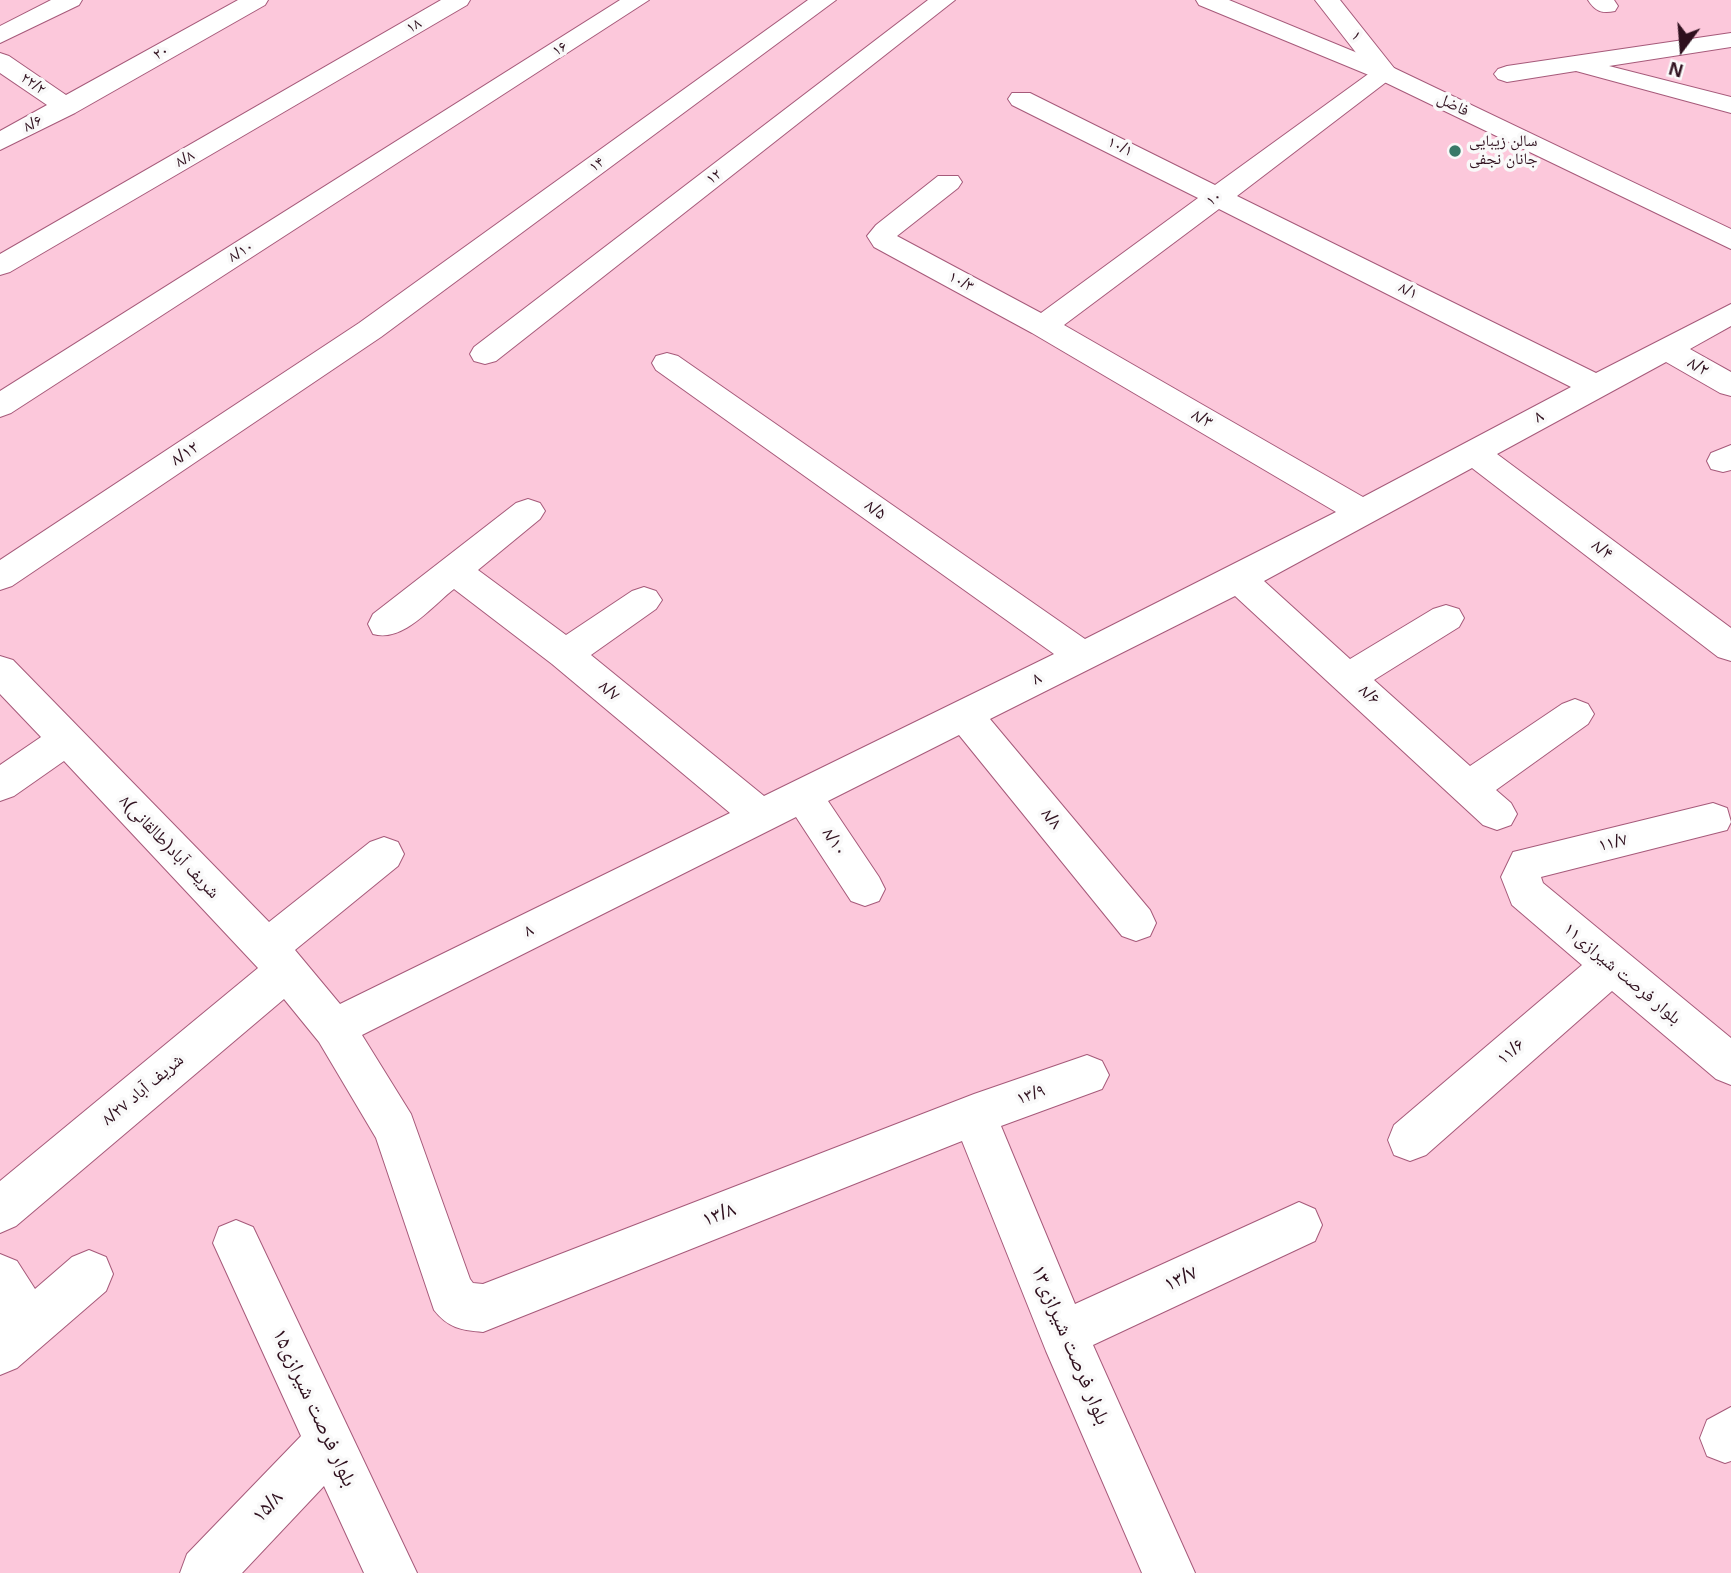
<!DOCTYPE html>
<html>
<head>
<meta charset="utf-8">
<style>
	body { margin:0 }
	#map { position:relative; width:1731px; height:1573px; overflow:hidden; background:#fcc8db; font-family:Helvetica,sans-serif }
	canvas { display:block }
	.north { position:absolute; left:1647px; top:14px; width:70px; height:70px; -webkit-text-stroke:5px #f9f9f9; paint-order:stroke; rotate:196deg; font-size:19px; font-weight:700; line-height:28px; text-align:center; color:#2f101e }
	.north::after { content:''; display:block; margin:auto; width:24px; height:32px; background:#2f101e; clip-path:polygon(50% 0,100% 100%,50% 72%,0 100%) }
</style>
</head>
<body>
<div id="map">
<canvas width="1731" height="1573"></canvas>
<div class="north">N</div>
</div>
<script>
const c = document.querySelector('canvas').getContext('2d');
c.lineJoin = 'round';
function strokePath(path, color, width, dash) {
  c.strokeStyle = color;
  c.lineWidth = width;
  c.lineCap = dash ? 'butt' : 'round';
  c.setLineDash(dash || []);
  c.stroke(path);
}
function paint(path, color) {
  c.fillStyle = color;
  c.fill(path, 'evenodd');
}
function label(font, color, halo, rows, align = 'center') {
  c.font = font + ' Helvetica,"Noto Naskh Arabic",sans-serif';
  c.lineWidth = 7;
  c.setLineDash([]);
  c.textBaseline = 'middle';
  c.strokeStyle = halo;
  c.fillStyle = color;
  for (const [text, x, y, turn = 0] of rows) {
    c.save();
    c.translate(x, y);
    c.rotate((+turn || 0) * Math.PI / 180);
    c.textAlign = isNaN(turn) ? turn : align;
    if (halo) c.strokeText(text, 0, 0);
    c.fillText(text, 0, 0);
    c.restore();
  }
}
const minor = new Path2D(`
	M51 0H82L79 5 0 43V26Z
	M238 0H268L265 5 75 113 0 150V131L47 105 0 73V53L9 56 66 95Z
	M441 0H470L467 5 10 272 0 275V254Z
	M620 0H649L11 413 0 417V391Z
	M808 0H836L381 337 12 586 0 590V560L359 323Z
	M928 0H955L496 361 485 364 474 361 470 354 474 347Z
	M1315 0H1340L1398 73 1237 196 1596 373 1731 304V326L1690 349 1731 372V396L1720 393 1666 362 1497 454 1731 628V661L1718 657 1472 468 1264 581 1350 659 1433 609 1446 605 1459 609 1464 618 1459 627 1374 680 1470 766 1562 704 1575 699 1588 704 1594 714 1588 724 1496 790 1511 803 1517 814 1511 825 1497 830 1483 825 1235 596 990 719 1150 910 1156 923 1150 936 1136 941 1122 936 959 735 828 801 879 877 885 889 879 901 865 906 851 901 796 817 362 1035 411 1114 470 1279 473 1283 483 1284 974 1094 1087 1055 1102 1061 1109 1075 1102 1089 1001 1126 1075 1304 1299 1202 1315 1209 1322 1225 1315 1241 1093 1345 1195 1573H1142L1046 1351 962 1141 483 1332C461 1330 448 1328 434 1310L376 1138 319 1042 284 999 16 1226 0 1233V1181L258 968 64 761 14 796 0 801V765L41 737 0 694V656L13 660 269 922 370 842 384 837 398 842 404 854 398 866 295 950 340 1004 730 813 552 664 454 589C432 606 403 643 373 634L368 624 373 614 516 503 528 499 540 503 545 511 540 519 478 570 566 635 632 591 644 587 656 591 662 600 656 609 591 655 764 796 1054 654 656 370 652 363 656 356 667 353 678 356 1085 639 1336 512 1032 333 874 247 867 236 876 225 938 176H958L962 182 958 188 897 236 1041 313 1198 198 1012 105 1008 99 1012 93H1030L1215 185 1371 72ZM1219 209 1571 387 1363 497 1064 325Z
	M1588 0H1614L1618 6 1615 11C1602 14 1595 11 1588 0Z
	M1731 33V47L1609 66 1731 97V113L1576 71 1507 82 1498 79 1494 74 1498 69 1507 66Z
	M1731 445V470L1723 472 1711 469 1707 461 1711 453Z
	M1713 803 1727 808 1731 822 1727 830 1541 877 1543 883 1731 1038V1085L1716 1079 1612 991 1426 1155 1410 1161 1394 1155 1388 1140 1394 1125 1582 965 1512 905 1501 877 1513 852Z
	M236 1220 253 1227 417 1573H364L324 1486 242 1573H180L187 1554 301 1436 213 1243 219 1227Z
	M89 1250 106 1257 113 1274 106 1291 17 1368 0 1375V1254L17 1261 35 1289 72 1257Z
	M1731 1407V1461L1725 1463 1707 1456 1700 1438 1707 1420Z`);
const major = new Path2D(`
	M1196 0H1229L1394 68 1731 229V249L1376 78 1199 5Z`);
const markers = [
	[1455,151,7,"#397968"]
];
const farStreetnames = [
	["۱۸",414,26,-30],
	["۱",1356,36,51],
	["۱۶",560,49,-32],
	["۲۰",161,53,-29],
	["۲۲/۲",33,84,35],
	["فاضل",1453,105,26],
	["۸/۶",33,124,-28],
	["۱۰/۱",1120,147,26],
	["۸/۸",185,159,-30],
	["۱۴",597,165,-36],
	["۱۲",714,177,-38],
	["۱۰",1214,199,-36],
	["۸/۱۰",241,252,-32],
	["۱۰/۳",961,282,28],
	["۸/۱",1408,291,27]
];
const farPoinames = [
	["سالن زیبایی",1469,142],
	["جانان نجفی",1469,160]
];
const streetNames = [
	["۸/۲",1698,367,30],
	["۸",1539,417,-28],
	["۸/۳",1202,419,30],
	["۸/۱۲",185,454,-34],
	["۸/۵",875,510,35],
	["۸/۴",1602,550,37],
	["۸",1037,679,-26],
	["۸/۷",609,691,40],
	["۸/۶",1369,695,43],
	["۸/۸",1051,819,51],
	["۸/۱۰",834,842,56],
	["۱۱/۷",1613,843,-14],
	["۸شریف آباد(طالقانی)",169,847,46],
	["۸",529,931,-26],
	["بلوار فرصت شیرازی۱۱",1622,974,40],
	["۱۱/۶",1511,1052,-41],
	["شریف آباد ۸/۲۷",143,1090,-40],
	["۱۳/۹",1031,1095,-20]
];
const nearStreetnames = [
	["۱۳/۸",719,1215,-21],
	["۱۳/۷",1181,1279,-25],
	["بلوار فرصت شیرازی۱۳",1070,1345,67],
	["بلوار فرصت شیرازی۱۵",314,1408,65],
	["۱۵/۸",268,1507,-47]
];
strokePath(minor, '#a65a7a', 2);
strokePath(major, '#a65a7a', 2);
paint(minor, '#fff');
paint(major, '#fff');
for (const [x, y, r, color] of markers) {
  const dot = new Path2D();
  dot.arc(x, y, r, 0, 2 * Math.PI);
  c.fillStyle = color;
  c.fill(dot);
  strokePath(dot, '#f9f9f9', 2.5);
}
label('16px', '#2f101e', '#f9f9f9', farStreetnames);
label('16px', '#2f101e', '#f9f9f9', farPoinames, 'left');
label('18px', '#2f101e', '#f9f9f9', streetNames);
label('21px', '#2f101e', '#f9f9f9', nearStreetnames);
</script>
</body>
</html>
